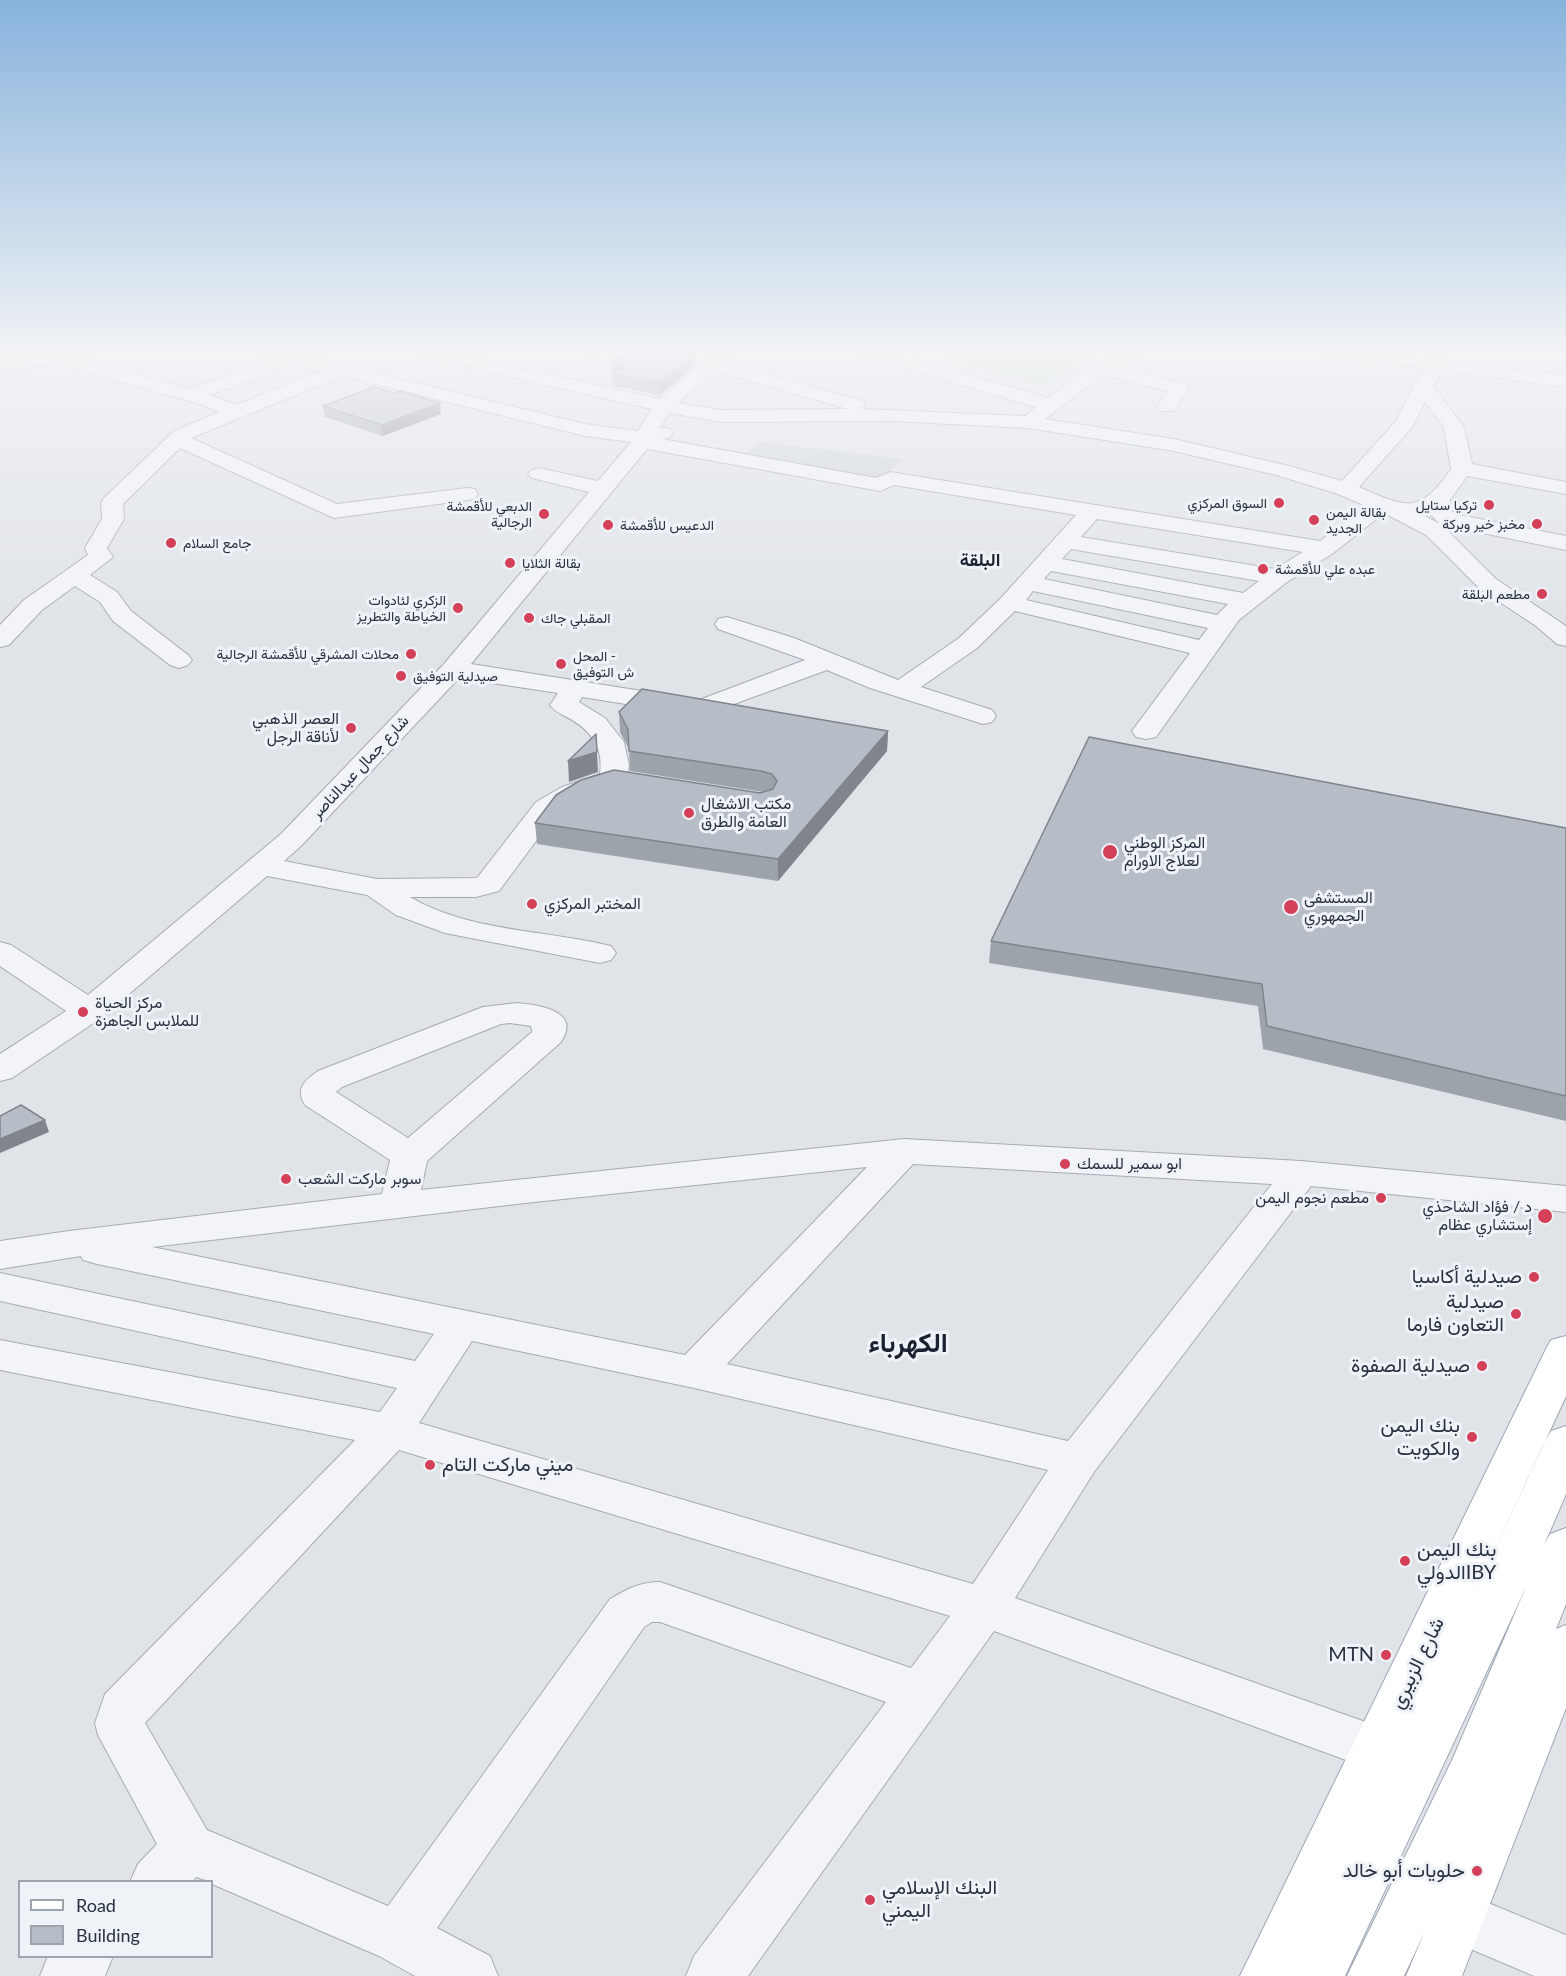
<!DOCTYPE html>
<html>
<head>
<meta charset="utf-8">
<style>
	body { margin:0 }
	#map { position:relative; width:1566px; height:1976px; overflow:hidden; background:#e0e4e9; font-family:Lato,sans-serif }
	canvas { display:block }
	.legend { position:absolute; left:18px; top:1880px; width:195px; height:78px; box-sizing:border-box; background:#eff3f7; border:2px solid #9fa5ae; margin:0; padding:8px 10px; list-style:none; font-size:18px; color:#283141 }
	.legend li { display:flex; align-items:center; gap:12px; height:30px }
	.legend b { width:30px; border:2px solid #9fa5ae }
</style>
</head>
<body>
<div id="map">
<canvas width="1566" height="1976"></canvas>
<ul class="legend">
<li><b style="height:8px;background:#fff"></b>Road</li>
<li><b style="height:16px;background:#b7bdc6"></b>Building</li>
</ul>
</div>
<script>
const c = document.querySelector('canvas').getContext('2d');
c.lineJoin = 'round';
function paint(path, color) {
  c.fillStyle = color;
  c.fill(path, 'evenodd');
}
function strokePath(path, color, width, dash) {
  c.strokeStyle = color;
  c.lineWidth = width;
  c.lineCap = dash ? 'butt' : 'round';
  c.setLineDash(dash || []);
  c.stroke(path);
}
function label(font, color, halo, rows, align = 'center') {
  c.font = font + ' Lato,Vazirmatn,sans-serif';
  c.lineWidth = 6;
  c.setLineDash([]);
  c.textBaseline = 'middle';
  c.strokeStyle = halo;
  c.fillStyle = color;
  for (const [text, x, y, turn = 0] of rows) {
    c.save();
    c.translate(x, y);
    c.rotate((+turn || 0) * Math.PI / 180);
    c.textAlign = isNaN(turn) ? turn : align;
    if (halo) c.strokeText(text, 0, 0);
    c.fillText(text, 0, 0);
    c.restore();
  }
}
const built = new Path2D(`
	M760 442 904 459 876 481 742 457Z`);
const green = new Path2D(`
	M962 352H1095L1099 353 1040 386 947 360Z`);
const minor = new Path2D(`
	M74 352H95L96 354 94 358 86 360 189 389 233 374 270 358 261 356 258 352H289L585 424 638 431 651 409 426 358 420 356 417 352H449L659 399 714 352H734L725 362 862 401 865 405 862 409 1025 416 1036 407 863 356 860 352H888L1048 398 1093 365 1123 352H1147L1144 356 1118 368 1186 384 1189 388 1174 411H1160L1157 407 1168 391 1103 375 1045 419 1174 439 1289 466 1342 481 1397 420 1413 386 1425 369 1334 358 1328 356 1325 352H1376L1566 375V387L1442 371 1433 386 1464 427 1472 464 1566 482V494L1467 476 1450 500V510L1455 514 1566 536V550L1448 526 1440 524 1429 513 1423 515 1442 525 1496 579 1566 626V646L1557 644 1536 626 1480 589 1426 535 1384 513 1332 554 1287 582 1239 620 1156 737 1146 739 1136 737 1132 731 1190 653 1015 611 977 648 921 687 992 710 996 716 992 722 983 724 870 688 827 670 701 716 582 697 579 702 605 718 624 742 629 765 627 779 623 785 582 799 556 814 499 891 476 897H410C470 932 546 930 611 946L616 953 611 960 600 963 445 933 396 915 367 895 267 876 101 1018 12 1078 0 1081V1054L66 1011 0 966V942L11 945 88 995 281 834 444 664 589 492 532 478 528 474 532 470 539 468 598 481 631 442 585 436 342 376 191 438 337 504 467 488 475 489 478 494 475 499 334 518 180 448 123 504 124 519 107 548 113 557 90 575 117 592 131 611 188 655 192 660 188 665 179 668 170 665 113 621 100 602 75 586 42 610 9 645 0 647V625L24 600 88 555 85 548 102 519 101 503 104 498 174 431 219 412 200 404 64 366 0 369V357L64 354ZM290 363 321 371 236 405 210 395 247 382ZM715 371 848 409H849L722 410 678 403ZM1425 402 1444 427 1451 469C1419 515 1407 508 1359 487L1413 426ZM669 413 722 422 892 421 1028 428 1174 451 1276 475 1338 494 1366 506 1320 541 890 472 876 478 662 439 670 437 673 433 670 429 660 428ZM647 449 880 491 894 485 1076 515 1001 598 959 638 898 680 794 638 727 617 718 619 715 624 718 629 805 660 699 700 471 664ZM1097 519 1303 552 1275 569 1081 537ZM1071 549 1259 581 1243 593 1062 559ZM1051 571 1228 604 1217 615 1044 579ZM1033 591 1208 628 1199 640 1026 600ZM459 678 558 693 550 705C554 711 559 713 565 716 590 729 604 746 600 774L562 787 536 802 477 878 377 879 284 861 301 846Z
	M517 1003C539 1005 582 1011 561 1042L427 1161 421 1190 904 1139 1301 1161 1566 1186V1212L1311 1186 1094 1472 1015 1598 1394 1732 1401 1748 1394 1764 1376 1771 994 1631 748 1976H686L694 1956 886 1702 660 1622H652L644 1627 437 1928 490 1956 498 1976H415L379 1956 212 1884V1882L196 1877 192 1882H130L138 1864 157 1844 98 1735 95 1723 105 1694 355 1440 0 1370V1340L380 1412 397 1388 0 1301V1273L415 1361 434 1334 97 1264 83 1260 81 1256 0 1269V1241L69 1231 382 1194 390 1160 305 1105C295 1089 304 1081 318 1071L483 1007ZM510 1023 531 1026 532 1032 408 1138 336 1092 342 1087 501 1024ZM913 1164 1272 1184 1068 1441 727 1364ZM867 1167 685 1355 152 1247 525 1203ZM472 1341 694 1388 1048 1470 973 1584 419 1423ZM399 1450 950 1616 911 1668 660 1582C640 1582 627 1589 610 1599L388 1906 207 1830 145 1723Z
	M1459 1891 1566 1935V1976H1534L1440 1936 1432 1917 1440 1898Z
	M48 1956H113L105 1976H40Z`);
const major = new Path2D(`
	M1566 1336V1396L1449 1649 1544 1443 1551 1431 1566 1426V1494L1544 1545 1550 1534 1566 1528V1604L1556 1629 1566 1625V1708L1462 1976H1406L1425 1931 1404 1976H1347L1453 1758 1527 1585 1345 1976H1240L1545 1351 1551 1340Z`);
const wall = new Path2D(`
	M579 352H600L590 355Z
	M610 360 696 364 660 395 613 386 612 374 615 373 611 372Z
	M323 406 441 414 383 436 325 417Z
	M619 712 888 731 887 751 778 881 537 844 535 823 763 792 630 771 629 749 620 732Z
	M1566 828V1121L1263 1049 1258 1006 989 963 991 941Z`);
const shadedWall = new Path2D(`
	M590 352H600L590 355Z
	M696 353V364L660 395V383Z
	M440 403 441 414 383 436 382 425Z
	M888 731 887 751 778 881V859Z
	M596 734 598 772 569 782 568 761Z
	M45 1120 49 1132 0 1153V1139Z`);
const building = new Path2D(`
	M639 352H693L696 353 660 383 612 374 627 366 610 360Z
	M374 387 394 393 400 391 440 403 382 425 323 406Z
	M642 689 888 731 778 859 535 823 556 795 581 780 614 770 760 793 773 789 777 781 772 774 761 771 629 751 628 729 619 712Z
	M596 734 597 752 568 761Z
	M1089 737 1566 828V1096L1267 1026 1262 984 991 941Z
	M21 1105 45 1120 0 1139V1116Z`);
const markers = [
	[1279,503,6,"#d34057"],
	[1489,505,6,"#d34057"],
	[544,514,6,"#d34057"],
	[1314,520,6,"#d34057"],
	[1537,524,6,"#d34057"],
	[608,525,6,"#d34057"],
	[171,543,6,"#d34057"],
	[510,563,6,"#d34057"],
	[1263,569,6,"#d34057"],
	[1542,594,6,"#d34057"],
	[458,608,6,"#d34057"],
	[529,618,6,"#d34057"],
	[411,654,6,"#d34057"],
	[561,664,6,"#d34057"],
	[401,676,6,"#d34057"],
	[351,728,6,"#d34057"],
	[689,813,6,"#d34057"],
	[1110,852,8,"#d34057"],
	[532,904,6,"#d34057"],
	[1291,907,8,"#d34057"],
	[83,1012,6,"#d34057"],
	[1065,1164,6,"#d34057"],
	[286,1179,6,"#d34057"],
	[1381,1198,6,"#d34057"],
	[1545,1216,8,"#d34057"],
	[1534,1277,6,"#d34057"],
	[1516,1314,6,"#d34057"],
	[1482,1366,6,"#d34057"],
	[1472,1437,6,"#d34057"],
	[430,1465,6,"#d34057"],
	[1405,1561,6,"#d34057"],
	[1386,1655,6,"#d34057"],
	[1477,1871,6,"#d34057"],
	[870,1900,6,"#d34057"]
];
const farPoinames = [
	["السوق المركزي",1267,503,"right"],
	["تركيا ستايل",1477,505,"right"],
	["الدبعي للأقمشة",532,506,"right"],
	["الرجالية",532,522,"right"],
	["بقالة اليمن",1326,512],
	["الجديد",1326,528],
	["مخبز خير وبركة",1525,524,"right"],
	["الدعيس للأقمشة",620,525],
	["جامع السلام",183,543],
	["بقالة الثلايا",522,563],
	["عبده علي للأقمشة",1275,569],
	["مطعم البلقة",1530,594,"right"],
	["الزكري لئادوات",446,600,"right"],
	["الخياطة والتطريز",446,616,"right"],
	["المقبلي جاك",541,618],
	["محلات المشرقي للأقمشة الرجالية",399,654,"right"],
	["المحل -",573,656],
	["ش التوفيق",573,672],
	["صيدلية التوفيق",413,676]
];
const poiNames = [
	["العصر الذهبي",339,719,"right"],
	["لأناقة الرجل",339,737,"right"],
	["مكتب الاشغال",701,804],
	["العامة والطرق",701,822],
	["المركز الوطني",1124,843],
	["لعلاج الاورام",1124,861],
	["المستشفى",1304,898],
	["الجمهوري",1304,916],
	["المختبر المركزي",544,904],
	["مركز الحياة",95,1003],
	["للملابس الجاهزة",95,1021],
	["ابو سمير للسمك",1077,1164],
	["سوبر ماركت الشعب",298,1179],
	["مطعم نجوم اليمن",1369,1198,"right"],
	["د / فؤاد الشاحذي",1532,1207,"right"],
	["إستشاري عظام",1532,1225,"right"]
];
const streetNames = [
	["شارع جمال عبدالناصر",360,767,-47]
];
const farDistrictnames = [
	["البلقة",980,560]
];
const nearPoinames = [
	["صيدلية أكاسيا",1522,1277],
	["صيدلية",1504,1302],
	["التعاون فارما",1504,1325],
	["صيدلية الصفوة",1470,1366],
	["بنك اليمن",1460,1426],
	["والكويت",1460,1449],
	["ميني ماركت التام",442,1465,"left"],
	["بنك اليمن",1417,1550,"left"],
	["الدوليIBY",1417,1573,"left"],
	["MTN",1374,1655],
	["حلويات أبو خالد",1465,1871],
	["البنك الإسلامي",882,1888,"left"],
	["اليمني",882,1911,"left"]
];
const nearStreetnames = [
	["شارع الزبيري",1417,1663,-64]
];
const nearDistrictnames = [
	["الكهرباء",908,1343]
];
paint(built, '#ced3db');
paint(green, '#c6d4c1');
strokePath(minor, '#a5abb3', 2);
strokePath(major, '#9fa8b6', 2);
paint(minor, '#f3f4f8');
paint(major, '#fff');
paint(wall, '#9da3aa');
paint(shadedWall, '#80848b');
paint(building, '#b7bdc6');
strokePath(building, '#80848b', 1.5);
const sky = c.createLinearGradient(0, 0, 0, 628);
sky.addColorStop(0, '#88b3dc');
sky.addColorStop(0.56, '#f1f3f5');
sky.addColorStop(1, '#f1f3f500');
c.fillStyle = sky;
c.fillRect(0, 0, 1566, 628);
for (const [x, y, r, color] of markers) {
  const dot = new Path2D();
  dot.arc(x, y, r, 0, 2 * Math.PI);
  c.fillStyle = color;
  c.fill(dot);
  strokePath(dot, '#eff3f7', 2);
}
label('14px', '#283141', '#eff3f7', farPoinames, 'left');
label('16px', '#283141', '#eff3f7', poiNames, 'left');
label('16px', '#283141', '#eff3f7', streetNames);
label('bold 18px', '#1a2232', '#eff3f7', farDistrictnames);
label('20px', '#283141', '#eff3f7', nearPoinames, 'right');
label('20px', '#283141', '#eff3f7', nearStreetnames);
label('bold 27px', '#1a2232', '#eff3f7', nearDistrictnames);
</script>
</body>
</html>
